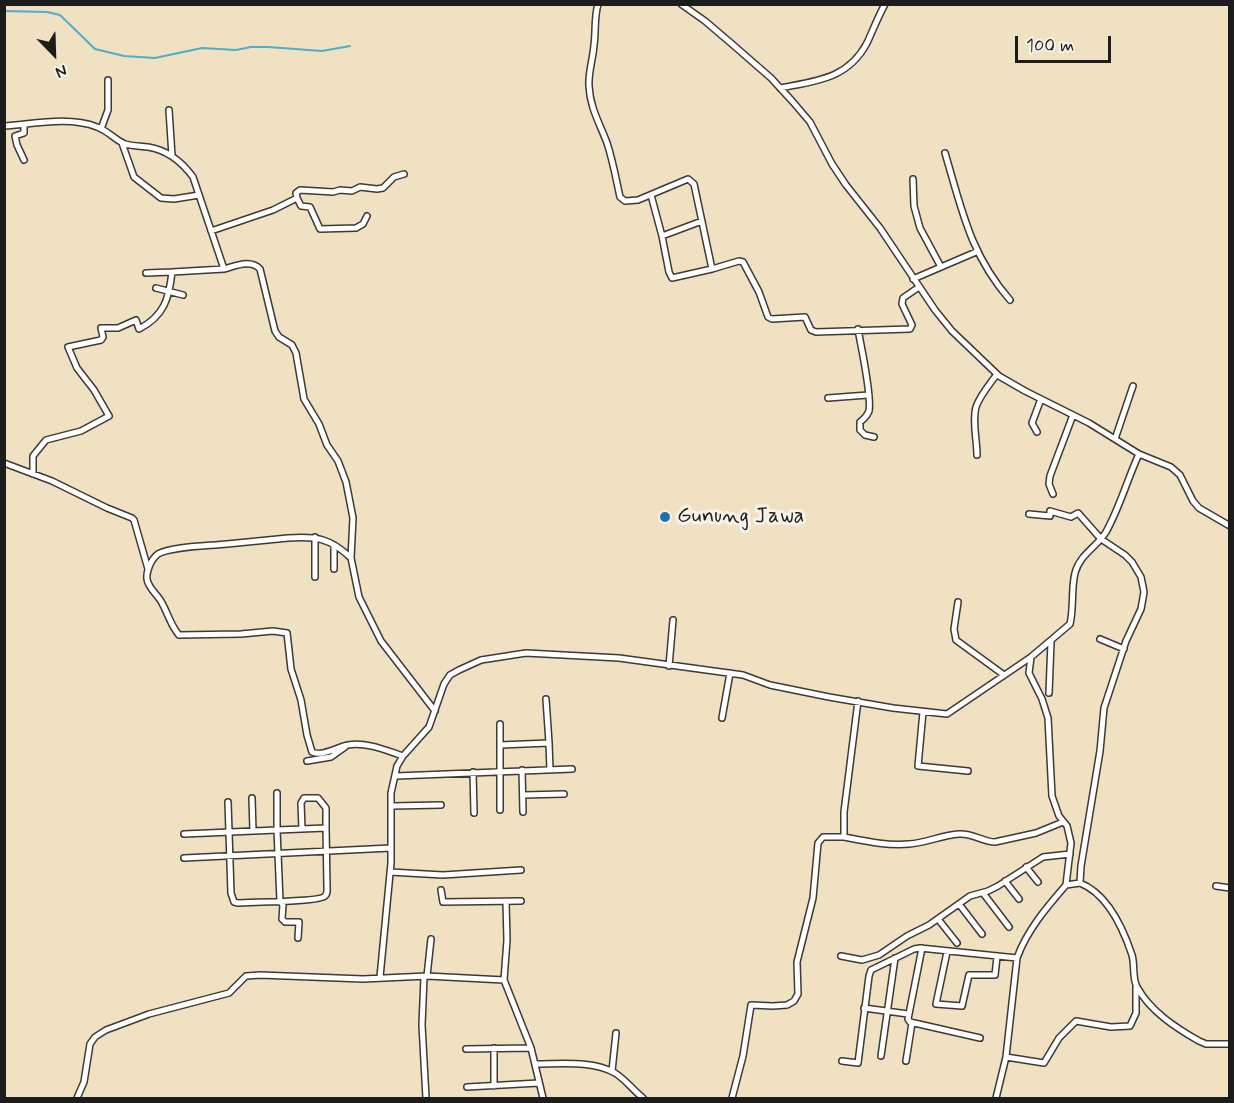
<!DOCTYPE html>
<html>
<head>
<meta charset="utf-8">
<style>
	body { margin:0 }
	#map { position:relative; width:1234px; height:1103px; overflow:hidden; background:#f1e1c3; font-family:Mynerve,sans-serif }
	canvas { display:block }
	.frame { position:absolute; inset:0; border:6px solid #1c1c1c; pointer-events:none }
	.north { position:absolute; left:24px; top:24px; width:60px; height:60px; -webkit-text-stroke:4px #f7f3e8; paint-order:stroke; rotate:157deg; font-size:16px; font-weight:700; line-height:24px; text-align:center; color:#1c1c1c }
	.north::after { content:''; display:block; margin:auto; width:21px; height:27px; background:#1c1c1c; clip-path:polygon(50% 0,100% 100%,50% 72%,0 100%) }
	.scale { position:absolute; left:1015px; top:36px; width:96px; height:27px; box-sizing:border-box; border:3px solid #1c1c1c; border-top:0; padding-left:8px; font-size:18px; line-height:21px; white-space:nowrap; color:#1c1c1c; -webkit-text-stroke:4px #f7f3e8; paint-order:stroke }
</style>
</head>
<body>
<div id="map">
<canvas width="1234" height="1103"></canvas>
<div class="frame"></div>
<div class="north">N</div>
<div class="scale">100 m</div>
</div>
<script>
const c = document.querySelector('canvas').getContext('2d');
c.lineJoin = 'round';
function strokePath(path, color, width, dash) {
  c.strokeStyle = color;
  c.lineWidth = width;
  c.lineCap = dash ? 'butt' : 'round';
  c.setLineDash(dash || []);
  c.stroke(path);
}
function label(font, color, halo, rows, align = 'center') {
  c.font = font + ' Mynerve,sans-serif';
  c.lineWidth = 6;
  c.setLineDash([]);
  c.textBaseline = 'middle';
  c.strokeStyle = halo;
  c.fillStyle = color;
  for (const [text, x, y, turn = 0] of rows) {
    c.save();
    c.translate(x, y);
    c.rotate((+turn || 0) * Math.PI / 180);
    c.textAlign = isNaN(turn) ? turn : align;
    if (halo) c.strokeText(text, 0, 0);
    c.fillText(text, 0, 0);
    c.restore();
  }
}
const stream = new Path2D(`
	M4 11 47 12 60 15 95 49 124 56 155 58 202 48 236 50 251 47H268L322 51 350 46`);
const street = new Path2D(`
	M598 4C594 18 596 31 594 45 593 59 588 73 589 86 590 108 600 124 607 143 613 161 616 179 620 197L625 201 638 200 688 179 694 184 712 269 739 261 743 262 759 292 768 317 772 319 805 317 811 330 816 332 910 329 912 325 902 304 903 298 919 287
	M681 4 705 21 732 44 771 78 793 102 810 122 832 164 846 185 880 228 935 310 952 331 999 376 1025 391 1089 423 1139 454 1171 467 1180 475 1193 501 1199 508 1230 526
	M780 88C816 81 848 79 867 43 873 30 878 17 885 4
	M169 110 172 156
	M4 126C34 124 69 116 97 127 107 130 115 140 125 144 132 146 140 146 148 147 167 150 182 162 193 177L224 269C236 266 250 259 260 269L275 331 279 337 292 345 296 353 304 399 319 424 327 445 338 461 346 482 353 518 351 558 359 597 381 641 435 711
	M101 129 108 110V80
	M122 143 134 177 161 198 174 199 199 195
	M945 153C962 210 970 254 1010 300
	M24 160 17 145 15 136 24 133V125
	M913 179 914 206 920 228 941 267
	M651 195 662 236 702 221
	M297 198 301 206 310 207 320 229 356 228 363 224 367 216
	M211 231 273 210 297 198 296 193 300 190 333 192 340 190 352 191 360 187 377 189 383 188 394 177 404 174
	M662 236 669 272 672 278 712 269
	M146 273 172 272
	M913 279 976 252
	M156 288 183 295
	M858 329C861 347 872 395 869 411 867 416 864 419 860 422V430L865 435 874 437
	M828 398 868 395
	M1037 432 1032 423 1041 399
	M1115 439 1133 386
	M977 455C977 440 972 421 976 407 980 395 990 384 997 374
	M4 463 52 481 107 508 132 518 134 520 148 569
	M33 474V456L46 440 81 431 109 416 94 390 77 368 68 347 101 340 103 337 101 328H118L136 320 139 329C164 316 169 299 172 272L224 269
	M1053 494 1049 484 1050 476 1073 415
	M1029 514 1050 516V511L1071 517 1078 513 1101 539 1125 555 1132 562 1141 577 1144 592 1141 609 1126 641 1104 708 1100 751 1081 866 1080 883 1066 885 1071 843 1067 826 1059 816 1052 796 1048 718 1042 699 1029 673 1031 657
	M351 558C330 538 316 536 288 538 267 540 247 542 227 544 210 546 172 546 158 554 151 559 146 572 147 579 148 588 158 595 162 603 168 614 171 626 179 635L241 634 273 631 287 633 291 669 301 700 307 735 312 752C322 757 337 747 348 745 367 742 385 750 403 756
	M334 569V545
	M315 577V537
	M958 602 954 629 956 640 1004 675
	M1100 639 1124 649
	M669 666 673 620
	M1049 693 1051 642
	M546 699 549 743
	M923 712 918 766 968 771
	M722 718 730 673
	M500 745 549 743 550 770
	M307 761 331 757 345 747
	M522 770 523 812
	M473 772 474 813
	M396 776 572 769
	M523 795 564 794
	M252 798 253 831
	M228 802 231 893 234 902 238 903C250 902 320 902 325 896 328 893 327 890 327 887L326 828 277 830 280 901 283 905 282 919 285 922H299L298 938
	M392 806 441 805
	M500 810V724
	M302 829 301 803 304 798H318L326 808V828
	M184 834 277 830V793
	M844 837C865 841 887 846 909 844 926 843 942 835 959 834 973 833 983 842 995 842L1036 833 1063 822
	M184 858 391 848
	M1026 867 1038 882
	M390 872 443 875 521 870
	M1005 881 1019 899
	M1080 883C1108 894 1123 928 1132 955 1135 965 1132 978 1137 987 1150 1011 1176 1028 1199 1041L1206 1044H1230
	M1216 886 1230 888
	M441 890 443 902 521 901
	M983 893 1009 927
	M959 904 982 934
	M938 919 957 943
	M922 948 908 1019 910 1022 980 1038
	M947 952 936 1004 962 1006 969 975H995L997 957
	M841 956 862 960 879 955 907 936 929 925 970 896 988 891 998 886 1043 857 1070 854
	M427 976 431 939
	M380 977 391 863V793L397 766 403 756 429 727 444 684 450 675 459 670 481 660 526 653 619 658 743 675 770 685 829 697 893 708 947 714 1031 657 1070 624C1074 607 1071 589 1075 573 1080 554 1097 547 1106 532 1120 507 1127 480 1139 454
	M424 977 422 1025 426 1098
	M504 980 507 940 506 902
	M864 1008 908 1014
	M466 1049 531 1048
	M881 1056 895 958
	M1006 1057 1044 1063 1059 1038 1076 1021 1111 1027 1130 1026 1136 1013V987
	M842 1061 858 1063 869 976 871 970 914 949 920 948 1017 958
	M906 1061 912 1023
	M536 1064C560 1064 593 1060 615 1073 626 1080 633 1090 643 1098
	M612 1071 616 1033
	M494 1086V1048
	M467 1087 539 1083
	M77 1098 84 1082 90 1044 95 1037 106 1030 149 1014 229 993 246 976 260 975 363 979 427 976 504 980 531 1048 543 1098
	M732 1098 743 1056 751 1005 773 1006 787 1005 794 1001 798 994 797 962 813 898 818 843 823 837H844V812L858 701
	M996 1098 1006 1057 1017 958C1027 930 1047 907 1066 885`);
const markers = [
	[665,517,6,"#1f6fb2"]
];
const poiNames = [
	["Gunung Jawa",677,517]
];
strokePath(stream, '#4fadcd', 2);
strokePath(street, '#3c3a35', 8);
strokePath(street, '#fff', 5);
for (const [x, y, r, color] of markers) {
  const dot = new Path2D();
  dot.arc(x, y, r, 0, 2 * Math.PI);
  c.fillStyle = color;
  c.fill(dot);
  strokePath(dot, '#f7f3e8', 2);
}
label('22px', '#1c1c1c', '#f7f3e8', poiNames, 'left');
</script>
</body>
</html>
